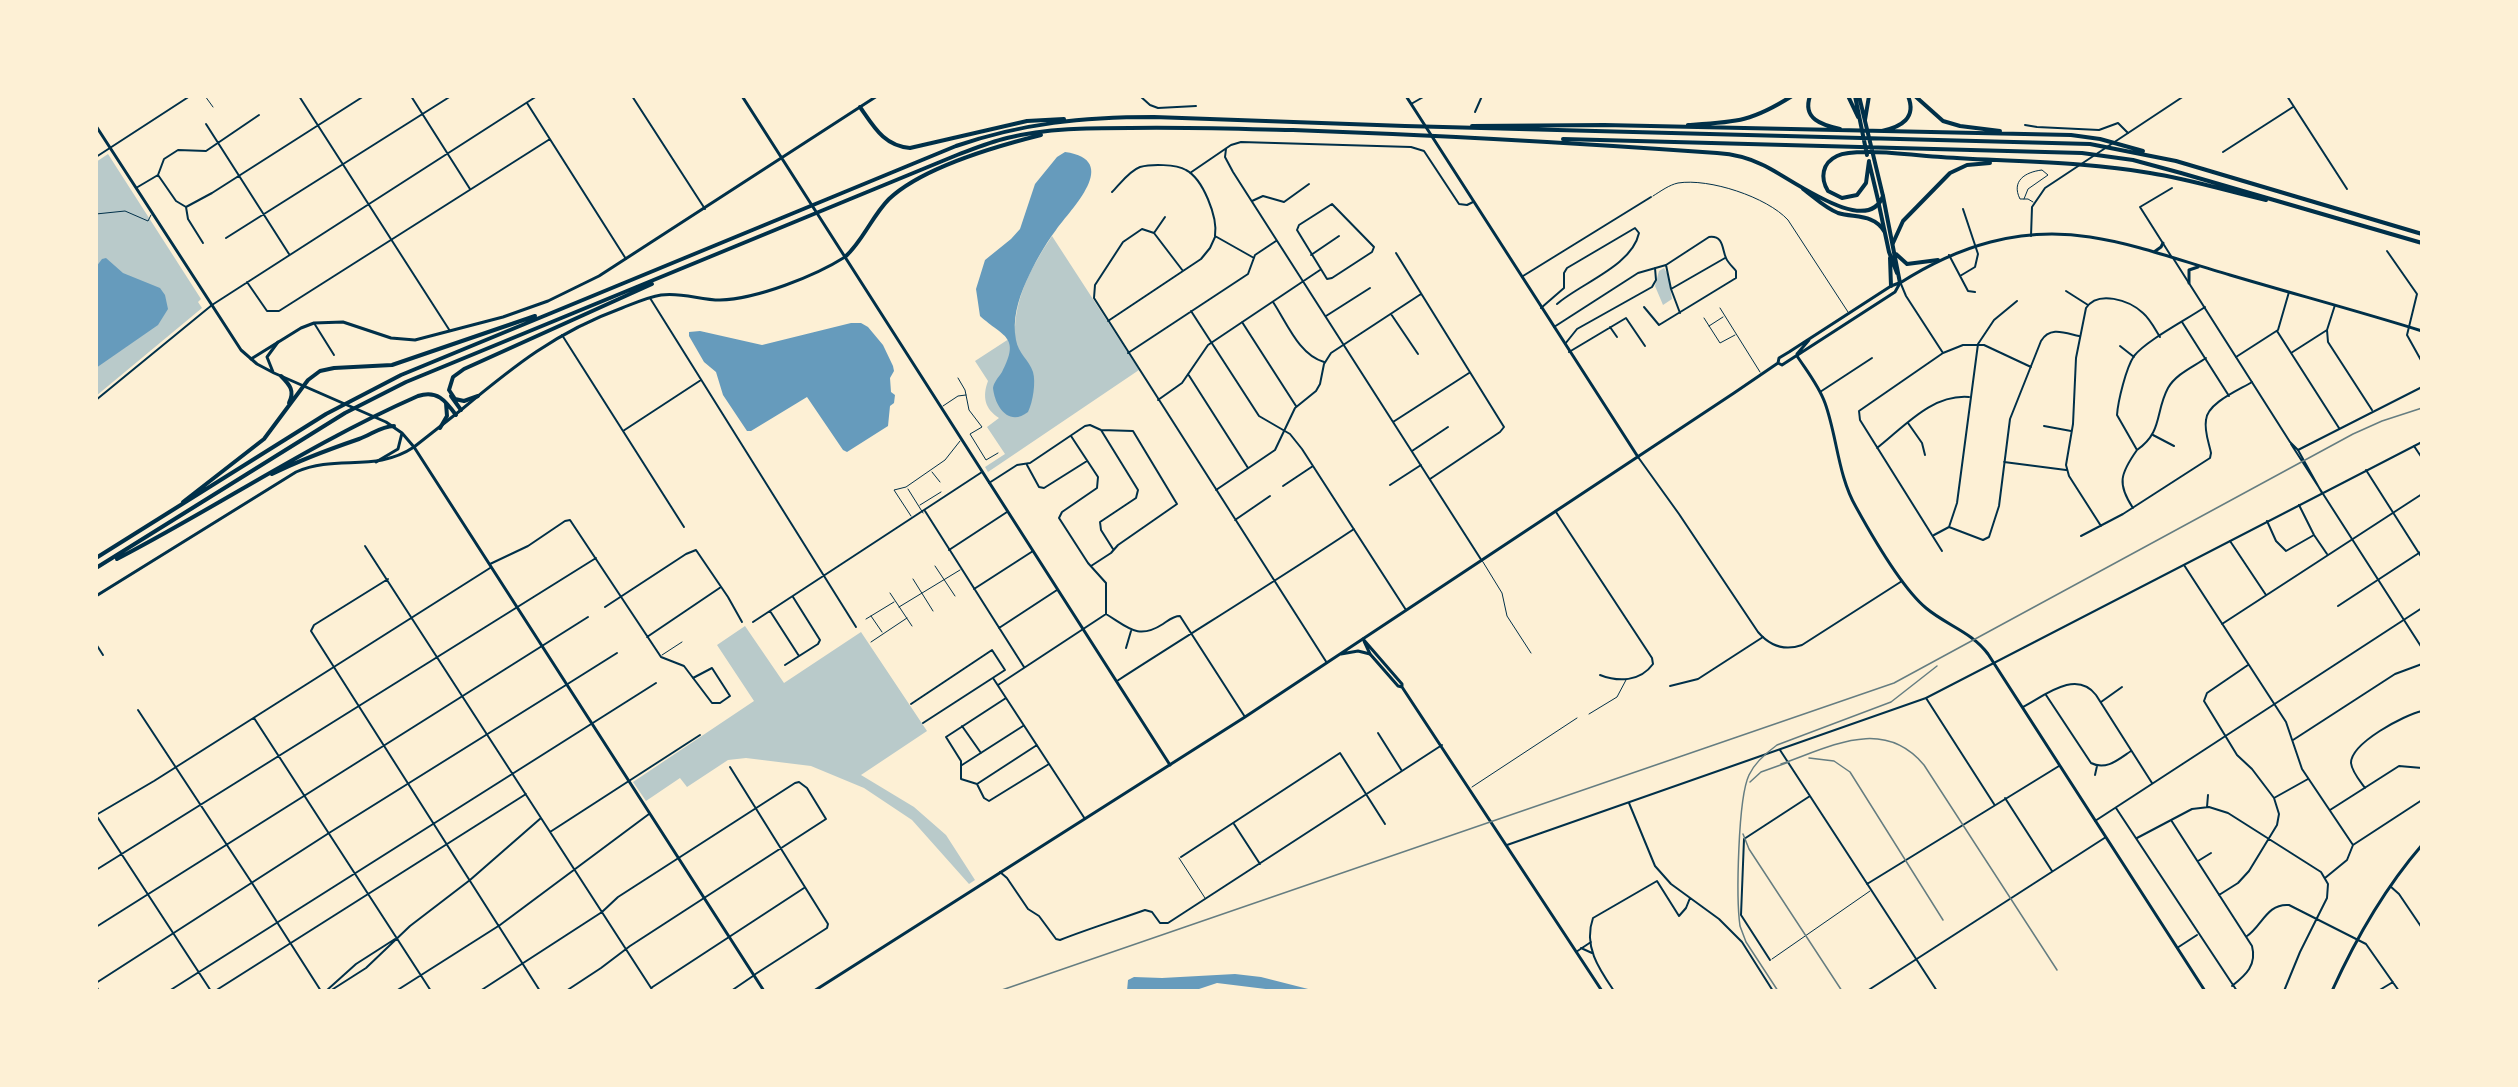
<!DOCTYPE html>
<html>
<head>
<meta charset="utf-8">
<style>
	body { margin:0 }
	#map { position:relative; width:2518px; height:1087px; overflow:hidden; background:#fdf0d5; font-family:Helvetica,sans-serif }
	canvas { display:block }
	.frame { position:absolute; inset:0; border:98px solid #fdf0d5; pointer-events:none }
</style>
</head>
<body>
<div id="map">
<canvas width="2518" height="1087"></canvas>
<div class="frame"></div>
</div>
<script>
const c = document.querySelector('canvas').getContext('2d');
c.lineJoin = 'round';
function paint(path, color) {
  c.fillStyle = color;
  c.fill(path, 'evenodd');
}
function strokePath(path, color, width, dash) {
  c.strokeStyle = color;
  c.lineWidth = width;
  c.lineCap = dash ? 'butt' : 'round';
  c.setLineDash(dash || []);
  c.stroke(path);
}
const green = new Path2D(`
	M108 154 201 299 198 302 202 308 96 396V162Z
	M1052 236 1139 370 988 472 985 467 1005 454 987 427 999 418C985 409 982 397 988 381L975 361 1015 335C1014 298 1032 266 1052 236Z
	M1664 268 1668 275 1672 299 1663 305 1655 286 1659 271Z
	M745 626 784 683 861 632 927 731 861 775 914 807 946 835 975 880 969 884 912 820 864 788 811 766 746 758 728 760 687 787 680 778 646 801 633 782 754 701 717 645Z`);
const water = new Path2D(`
	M1065 152C1122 160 1071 209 1056 230 1044 246 1034 264 1026 282 1018 300 1012 320 1016 340 1018 353 1029 360 1033 372 1036 382 1033 402 1028 412 1009 427 995 407 993 388 994 382 998 378 1002 372 1021 336 1003 337 980 316L976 289 985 260 1011 239 1020 229 1035 184 1057 157Z
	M106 258 123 273 160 288 165 295 168 309 158 325 96 368V267L102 259Z
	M851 323H861L868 327 883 345 893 366 894 371 890 378 891 392 895 395 894 403 890 406 888 426 847 452 843 450 807 397 751 431H747L723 395 716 372 704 362 689 336V332L700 331 762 345Z
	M1235 974 1261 977 1316 991H1282L1217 983 1193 991H1127L1128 980 1134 977 1162 978Z`);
const service = new Path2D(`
	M205 96 213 107
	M1653 196C1661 191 1669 185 1678 183 1709 178 1767 197 1788 220L1848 312
	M2024 199 2028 189 2048 175 2042 170C2025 172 2011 181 2020 199H2028L2033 202
	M96 214 125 211 148 221 151 215
	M1720 308 1760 372
	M1704 318 1720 343 1735 335
	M1709 326 1723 317
	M958 378 965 390 969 410 982 427 970 434 986 460 998 453
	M943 406 958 396 966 395
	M932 472 940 482
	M908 489 923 513
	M920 505 941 492
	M911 516 894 490 906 487 945 460 960 441
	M1483 562 1502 593 1507 616 1531 653
	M935 566 955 596
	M913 579 933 611
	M890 593 912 626
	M899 607 960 570
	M871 616 882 632
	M866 619 894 602
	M871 642 907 618
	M662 655 682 642
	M1589 714 1617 697 1626 680
	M1472 787 1577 718
	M1179 858 1205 898
	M1772 959 1870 891`);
const minor = new Path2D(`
	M299 96 450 331
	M411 96 470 189
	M632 96 705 209
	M1140 96 1150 105 1158 108 1196 106
	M2287 96 2347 189
	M527 103 626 259
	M1475 112 1482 96
	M206 124 289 254
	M2025 125 2037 127 2099 130 2118 123 2128 133
	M1226 149 1225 157 1233 172 1482 561
	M2223 152 2293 107
	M1190 173 1231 145 1241 142 1411 147 1424 151 1459 204 1467 205 1473 202
	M158 175 176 201 186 207
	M136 188 158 175 164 159 178 150 206 151 259 115
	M1112 192C1120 184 1129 171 1140 167 1151 164 1176 164 1186 170 1203 179 1218 217 1215 236L1254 258
	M1252 201 1263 196 1284 202 1309 184
	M1332 204 1374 247 1372 252 1332 278 1327 279 1297 230 1299 225Z
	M186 207 212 193 364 96
	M186 207 188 219 203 243
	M1154 233 1165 217
	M226 238 451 96
	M2387 251 2417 294 2407 335 2422 362
	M1396 253 1504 427 1500 432 1430 479
	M1311 255 1339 236
	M1949 255 1968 291 1975 292
	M2171 256 2140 207 2172 188
	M1666 265 1671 289 1680 313
	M1183 271 1154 233 1142 229 1123 242 1095 285 1094 298 1327 663
	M1523 276 1651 197
	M1960 276 1975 267 1978 254 1963 209
	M247 282 267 311H279L550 139
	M1901 284 1906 296 1943 353
	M1671 289 1725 258
	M2066 291 2088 305
	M650 298 856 627
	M1273 302C1287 323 1299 355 1324 362
	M212 305 537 96
	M1541 308 1564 288V273L1567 268 1635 228 1639 233C1632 266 1581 283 1557 304
	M1191 311 1259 416 1290 434 1302 449 1406 610
	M1391 314 1418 354
	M1326 316 1370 288
	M1108 321 1201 259 1210 248 1215 237
	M1242 322 1296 406
	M2182 322 2229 396
	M314 323 334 355
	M1554 327 1638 273 1666 265 1709 237C1724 235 1722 250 1726 258 1728 263 1733 267 1736 271V278L1659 325 1644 307
	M1610 327 1617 337
	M2327 330 2328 342 2372 410
	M2277 331 2339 428
	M562 335 684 527
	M1565 344 1577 329 1652 287 1656 280 1655 268
	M2120 346 2134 357
	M1569 352 1626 318 1645 346
	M1128 353 1248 274 1255 255 1276 241
	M2291 353 2327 330 2335 305
	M2236 357 2278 330 2289 292
	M1188 374 1248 468
	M1820 392 1872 358
	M1158 400 1182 383 1208 345 1320 270
	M1393 422 1469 373
	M1908 423 1922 443 1925 455
	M2044 426 2071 431
	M1101 430 1138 490 1136 498 1100 522 1101 530 1113 549
	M623 431 701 380
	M2153 435 2174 446
	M1071 436 1098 477 1097 488 1062 512 1059 518 1088 563 1106 583V614
	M2414 446 2422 458
	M1877 448C1905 426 1932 394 1969 397
	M2137 450C2163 432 2155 412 2168 388 2176 374 2193 367 2206 358
	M2298 450 2422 387
	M1412 451 1448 427
	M2004 462 2066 470
	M1027 465 1039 487 1044 488 1087 461
	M2366 470 2422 558
	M989 483 1017 465 1030 463 1085 426 1090 425 1101 430 1133 431 1177 504 1118 545 1111 553 1091 566
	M1390 485 1421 465
	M1283 486 1313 466
	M1216 490 1275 450 1295 408 1316 391 1320 384 1324 364 1331 353 1421 294
	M2299 505 2314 535 2327 554
	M2133 508C2117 484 2120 474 2137 450L2117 415C2118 401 2126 368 2134 356 2147 340 2186 320 2205 307
	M925 511 1024 667
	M1556 512 1652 658 1653 664C1640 682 1618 682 1600 675
	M1235 520 1270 496
	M2267 521 2276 541 2286 551 2314 535
	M2101 526 2069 476 2066 465 2073 424 2076 358 2086 308C2098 290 2129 300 2143 313 2150 319 2155 329 2160 337
	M1949 527 1983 540 1989 537 1999 506 2010 419 2041 341C2050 326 2065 333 2079 336
	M1934 535 1949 527 1957 503 1978 344 1994 320 2017 301
	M2081 536 2123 514 2210 458 2211 453C2209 443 2204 431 2206 420 2207 403 2239 390 2252 382
	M2230 541 2266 595
	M365 546 653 991
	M949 550 1007 512
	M1942 551 1860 420 1859 411 1943 353 1963 345H1984L2031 367
	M490 564 528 546 565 521 570 520 661 657 684 666 712 703H720L730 696 712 668 693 678
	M2184 565 2286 722 2302 769 2353 845
	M388 579 314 625 311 631 540 991
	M974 589 1033 551
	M2338 606 2422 551
	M605 607 686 554 696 550 728 597 742 622
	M770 611 799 656
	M1106 614C1129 628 1138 640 1163 624 1169 620 1173 616 1180 616L1245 717
	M753 622 982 472
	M2222 624 2422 494
	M999 628 1057 590
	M647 637 721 587
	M96 644 103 655
	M1126 648 1131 631
	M785 665 818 644 820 640 793 597
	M993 678 1085 819
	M1117 681C1196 630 1276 581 1354 529
	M566 685 617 653
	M998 685 1106 614
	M1670 686 1698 679 1763 637
	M2046 695 2091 763C2106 771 2119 759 2131 751
	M1006 698 946 737 961 761V779L977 784 984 798 989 801 1049 764
	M1926 698 1994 804
	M2101 702 2122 687
	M911 704 992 650 1005 670 923 723
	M2023 707C2044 696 2076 669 2096 695L2152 783
	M138 710 252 883
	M254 718 431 991
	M962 726 981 753
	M1378 733 1402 771
	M2293 740 2395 674 2422 664
	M1780 750 1937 991
	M962 765 1023 726
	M730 767 828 924 827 928 754 975
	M2095 775 2097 766
	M977 784 1037 745
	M2365 788C2360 781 2352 772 2351 763 2351 743 2404 715 2422 711
	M2005 798 2052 871
	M2274 798 2308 779
	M1629 803 1655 866 1671 884 1719 919 1742 942 1773 991
	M2207 807 2208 795
	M2116 808 2237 991
	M2330 810 2399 766 2422 768
	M96 815 154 781 490 568
	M96 815 211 991
	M2171 820 2252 946C2257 965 2246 975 2232 986
	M2095 821 2422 608
	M1234 824 1260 864
	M550 832 700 735
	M2137 838 2192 809 2209 807 2228 813 2321 872 2328 884 2327 898 2300 952 2284 991
	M1181 857 1340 753 1385 824
	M2198 861 2211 853
	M96 870 596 558
	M1000 872 1007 878 1028 909 1039 916 1056 939 1060 940C1088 929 1117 920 1145 910L1152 912 1160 923H1168L1442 745
	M2325 878 2347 860 2353 845 2422 800
	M1867 884 2059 766
	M2390 886 2399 894 2422 928
	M2219 895 2238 883 2249 871 2277 825 2279 814 2274 798 2252 769 2237 755 2204 701 2207 693 2248 665
	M96 927 588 617
	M2247 936C2262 926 2267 903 2289 905L2366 944 2399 991
	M1581 948 1592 953
	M2177 948 2197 935
	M1576 952 1591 942
	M1770 960 1741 915 1744 839 1810 796
	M96 986 99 991
	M651 988 804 888
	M169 991 656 683
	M215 991 526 794
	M326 991 356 964 395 939
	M330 991 366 968 410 926 470 880 541 818
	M396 991 500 925 649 814
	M480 991 602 912 618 897 795 783 799 782 807 788 826 819 630 946 601 968 566 991
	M1614 991C1599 969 1583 946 1593 918L1657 881 1679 916 1686 908 1690 898
	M1867 991 2106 837
	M2378 991 2393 982`);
const tertiary = new Path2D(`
	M1411 104 1425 96
	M96 157 190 96
	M2031 236 2032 207 2045 188 2184 96
	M2173 258 2290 442 2298 450 2322 493
	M96 400 212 305
	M2291 444 2422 648
	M1638 457 1679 514 1758 632C1770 646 1785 651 1802 645L1902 581
	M1507 845 1926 698 2422 442
	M252 883 321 991
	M96 983 329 833 566 685
	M731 991 753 976`);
const secondary = new Path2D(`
	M742 96 1170 765
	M1406 96 1638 457
	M2154 252 2161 247 2163 243
	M1900 283C1958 246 2020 226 2090 237 2137 244 2184 262 2230 275 2294 294 2358 311 2422 331
	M2189 283V270L2198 267
	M1797 356C1807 371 1819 386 1825 403 1837 436 1838 476 1856 507 1872 536 1902 588 1926 608 1946 625 1972 632 1988 654L2205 991
	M251 359 301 328 314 323 343 322 391 338 415 340 503 317 548 301 599 276 877 96
	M461 410C514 366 556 332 622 308 635 303 648 297 661 295 682 292 700 300 720 300 757 299 815 276 845 257
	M96 596 296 472C337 454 375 473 414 447
	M1363 639 1402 684V687L1602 991
	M1364 641 1370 654 1398 686 1402 687`);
const primary = new Path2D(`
	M96 126 241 350 257 364 274 373 386 422 402 433 414 447 764 991
	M1797 354 1809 340
	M1778 363 1782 365 1895 292 1900 283
	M273 372 267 357 278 342
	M414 447 461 410
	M376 462 398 449 402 433
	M1341 654 1358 651 1370 654
	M814 991 1245 717 1734 393 1778 363 1779 358 1789 352 1891 286 1899 283
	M2332 991C2356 938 2384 889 2422 845`);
const trunk = new Path2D(`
	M1883 196 1900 283
	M1879 205 1889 252 1897 273
	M1896 254 1907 264 1938 260
	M1890 258 1891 286`);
const motorway = new Path2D(`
	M1810 96C1802 119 1822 125 1840 129
	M1848 96 1858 117
	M1855 96 1867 155
	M1915 96 1943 121 1960 126 2000 131
	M860 107C874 127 884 146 910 148L1027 121 1064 119
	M1865 120 1869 96
	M1688 125C1736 122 1751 122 1792 96
	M1472 126 1604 125 2071 135 2100 139 2143 151
	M1882 131C1901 127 1917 118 1908 96
	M1563 139 2082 153 2133 160 2181 173 2422 243
	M1869 161 1866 183 1857 195 1842 198 1828 191C1820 178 1822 163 1837 156 1856 147 1918 156 1941 157 2010 162 2082 161 2150 173 2189 179 2227 191 2266 200
	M1869 162 1879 204
	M1803 189C1814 197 1825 208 1838 213 1855 218 1874 214 1884 231
	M1893 243 1903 221 1950 173 1967 165 1990 163
	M845 257C863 241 872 216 889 199 923 167 997 146 1041 135
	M281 376C290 385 295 391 289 403
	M451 396 461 410
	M478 396 464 401 455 399 449 390 453 377 464 369 652 284
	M440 428 447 416 446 403
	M272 474C302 459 327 450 359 439 371 435 381 426 394 426
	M183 502 264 439 308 380 320 371 334 368 392 365 535 316
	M96 558 326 414 401 375 956 146C1023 123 1083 117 1154 117L1405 126 2090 144 2176 161 2422 234
	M117 559C219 506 313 442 418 396 437 390 445 400 456 415
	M96 568 345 413 406 382 957 155C973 149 990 142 1007 138 1047 128 1089 128 1130 128 1184 127 1239 129 1293 130 1435 135 1576 143 1717 153 1733 154 1749 158 1763 165 1788 176 1867 239 1883 196L1859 96`);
const rail = new Path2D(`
	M1809 758 1834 761 1850 772 1943 920
	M1781 764C1830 747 1883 716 1924 765L2057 970
	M1750 782 1761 772 1789 762
	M1743 834 1749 849 1842 991
	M999 991 1894 683 2353 434 2382 421 2422 408
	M1778 991 1746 942 1740 926C1736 898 1738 798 1749 775 1755 762 1766 753 1777 745L1891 702 1937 666`);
paint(green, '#b9caca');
paint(water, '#669bbc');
strokePath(service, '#003049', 1);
strokePath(minor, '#003049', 2);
strokePath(tertiary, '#003049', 2);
strokePath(secondary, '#003049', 3);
strokePath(primary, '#003049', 3);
strokePath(trunk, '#003049', 4);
strokePath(motorway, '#003049', 4);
strokePath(rail, '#657d81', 1.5);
</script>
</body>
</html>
